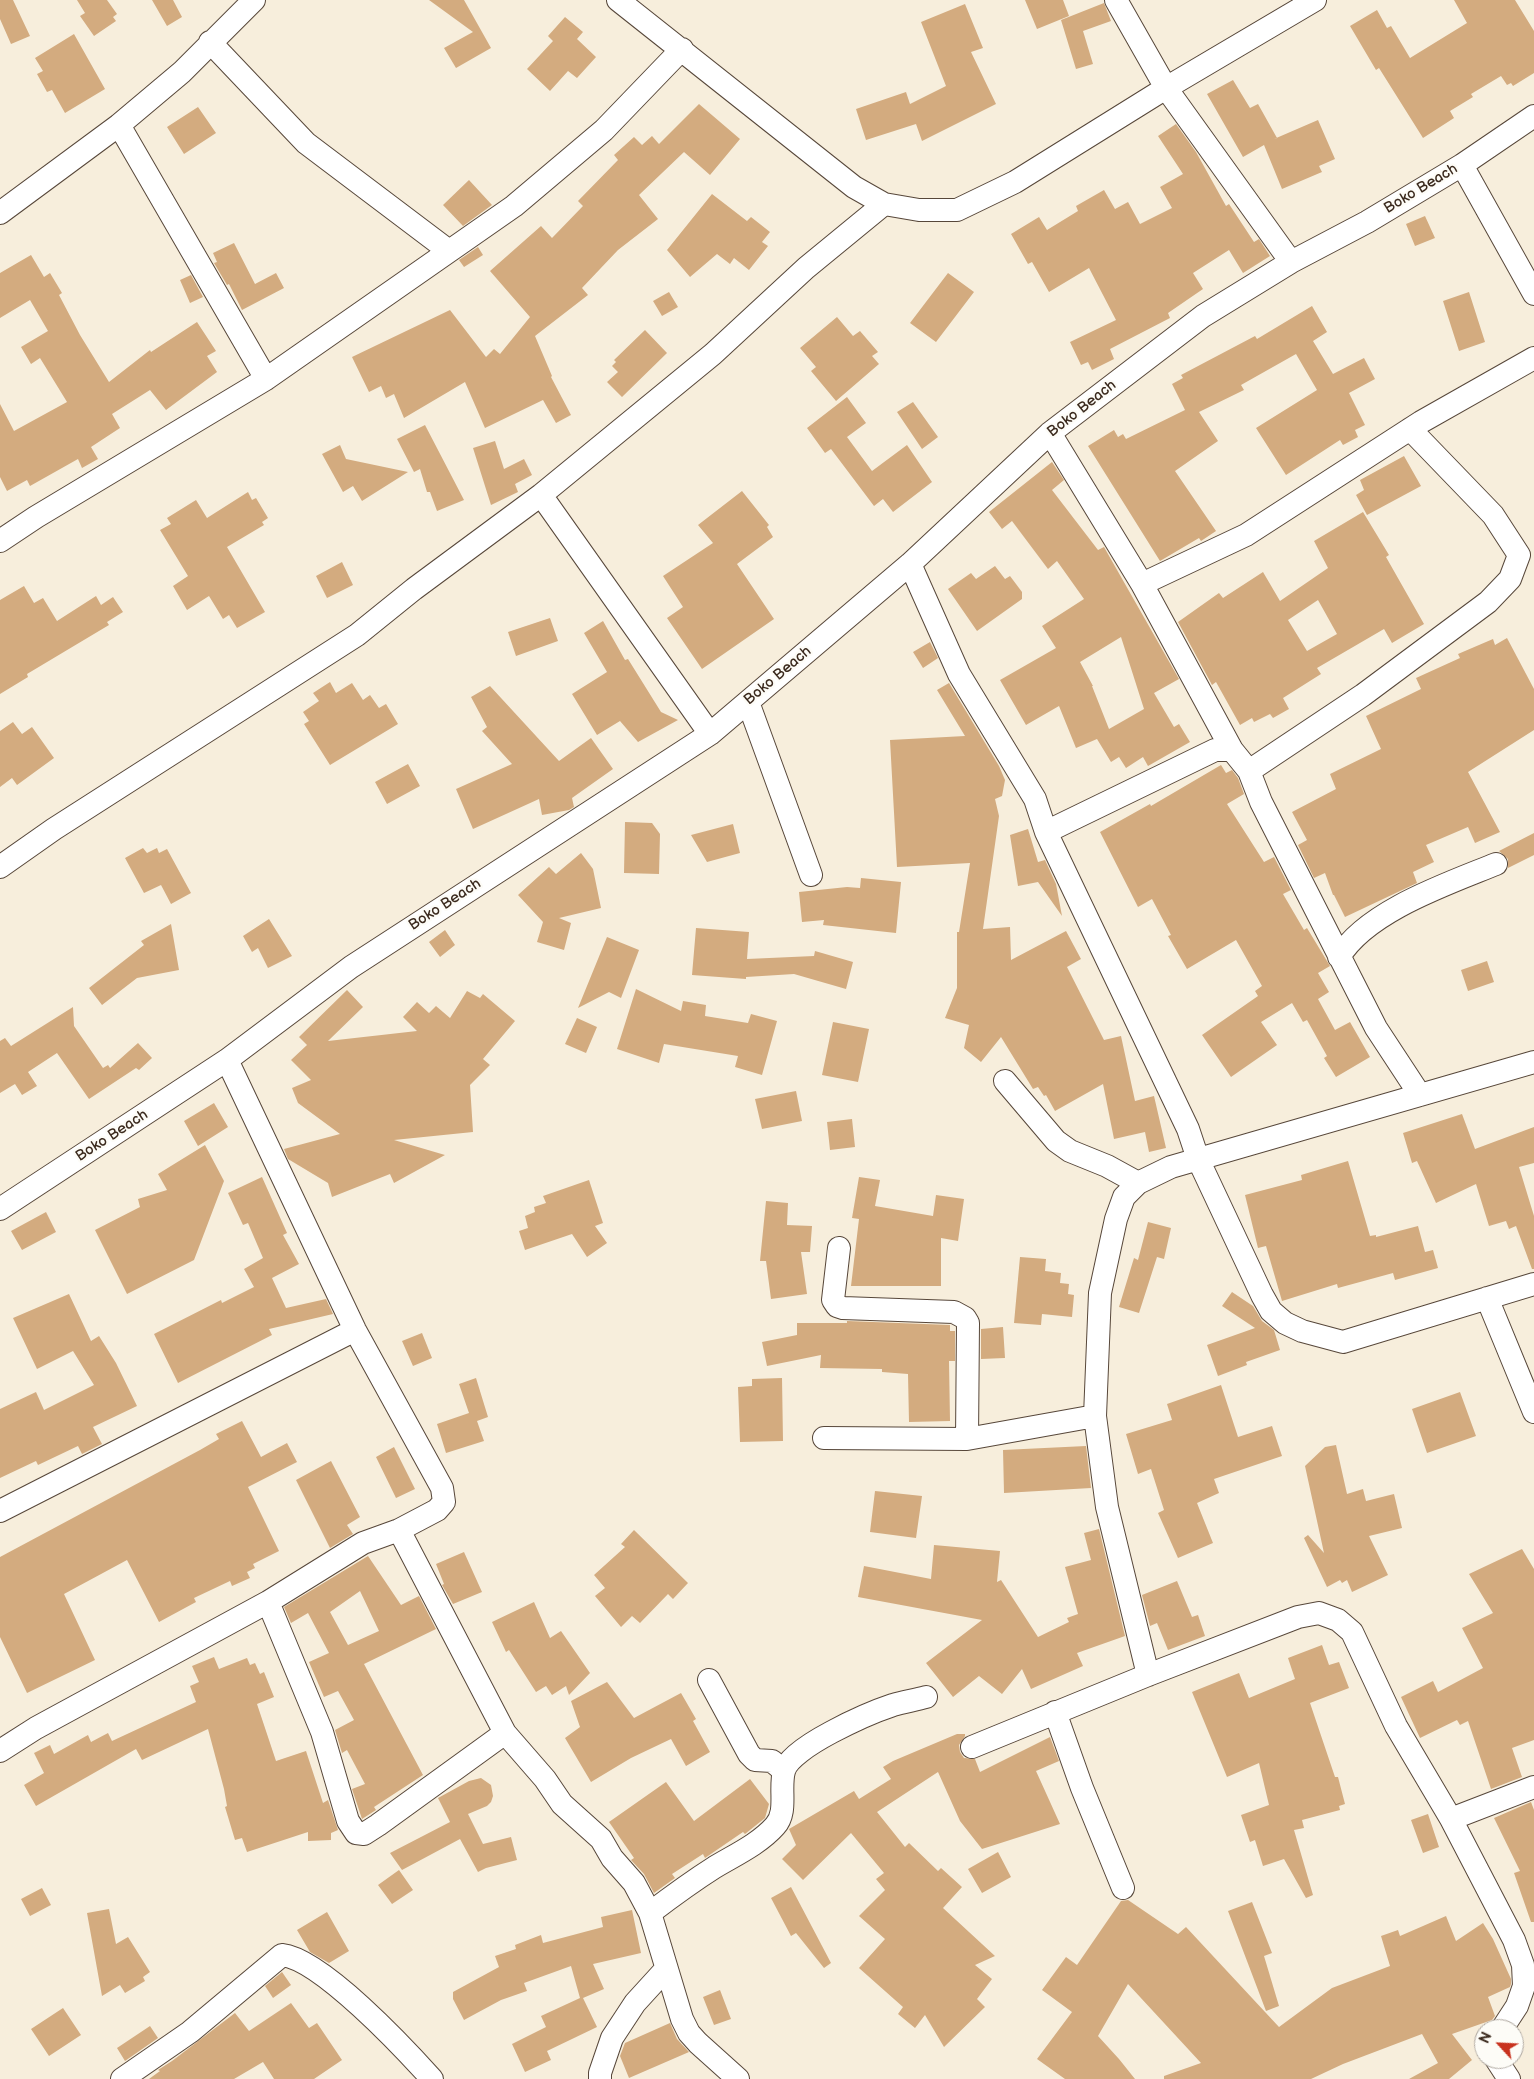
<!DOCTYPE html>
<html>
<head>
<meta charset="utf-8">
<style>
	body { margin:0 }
	#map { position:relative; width:1534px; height:2079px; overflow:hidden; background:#f7eedc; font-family:"Balsamiq Sans",sans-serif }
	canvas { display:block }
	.north { position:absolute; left:1474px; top:2019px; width:50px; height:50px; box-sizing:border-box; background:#fdfcf7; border:1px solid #afa8a0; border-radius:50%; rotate:295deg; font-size:14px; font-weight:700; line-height:20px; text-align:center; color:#3b2a1e }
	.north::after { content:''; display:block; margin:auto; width:18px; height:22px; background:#c8321e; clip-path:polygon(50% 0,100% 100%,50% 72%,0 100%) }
</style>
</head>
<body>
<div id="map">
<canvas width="1534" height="2079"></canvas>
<div class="north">N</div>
</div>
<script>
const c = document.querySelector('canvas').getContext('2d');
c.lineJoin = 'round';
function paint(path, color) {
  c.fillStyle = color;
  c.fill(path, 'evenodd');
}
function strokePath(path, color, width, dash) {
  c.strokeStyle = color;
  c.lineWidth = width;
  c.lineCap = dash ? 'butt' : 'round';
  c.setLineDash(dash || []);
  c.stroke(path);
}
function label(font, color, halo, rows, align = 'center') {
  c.font = font + ' "Balsamiq Sans",sans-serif';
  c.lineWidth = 4.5;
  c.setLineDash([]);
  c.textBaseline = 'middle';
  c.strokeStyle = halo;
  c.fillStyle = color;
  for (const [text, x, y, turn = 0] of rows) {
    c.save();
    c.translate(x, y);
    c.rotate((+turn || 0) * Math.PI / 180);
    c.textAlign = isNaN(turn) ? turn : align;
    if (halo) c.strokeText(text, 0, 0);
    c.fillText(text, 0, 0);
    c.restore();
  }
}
const building = new Path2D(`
	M0 0H13L30 36 11 44 0 19Z
	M77 0H107L117 14 113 17 116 21 94 36 80 16 85 13Z
	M152 0H173L182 17 167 26Z
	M429 0H464L491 48 456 68 444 48 473 32Z
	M1025 0H1063L1069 16 1037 29Z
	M1454 0H1515L1534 31V73L1513 86 1511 83 1507 85 1501 76 1471 94 1473 97 1450 111 1454 118 1423 138 1379 68 1376 70 1350 26 1377 10 1387 28 1391 26 1410 58 1467 23Z
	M1104 3 1111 21 1083 31 1093 64 1076 69 1061 20Z
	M965 4 983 48 971 52 996 104 922 141 916 124 866 140 856 109 906 92 910 104 946 86 921 22Z
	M565 17 583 32 577 39 596 57 577 78 568 71 550 91 527 69 553 41 548 36Z
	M74 34 105 89 65 113 52 90 47 92 37 74 43 71 35 58Z
	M1233 80 1250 108 1258 104 1277 138 1274 139 1318 120 1335 159 1319 166 1322 172 1282 189 1264 145 1243 157 1207 94Z
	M699 104 740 139 710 175 684 152 639 195 658 219 618 250 582 288 588 295 535 336 552 376 551 377 571 415 556 423 543 400 485 428 465 382 404 418 394 394 386 398 381 386 369 392 352 357 450 310 486 357 494 349 500 354 530 317 490 271 541 226 552 238 583 206 578 201 618 160 614 155 634 137 642 145 652 136 659 144Z
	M198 107 216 133 184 154 167 127Z
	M1176 124 1196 152 1226 206 1229 204 1254 242 1259 239 1270 256 1243 273 1229 250 1193 273 1203 289 1168 313 1170 318 1110 349 1114 359 1092 370 1088 362 1081 365 1070 342 1116 320 1089 268 1049 292 1032 262 1028 264 1011 234 1039 217 1047 230 1078 211 1076 206 1104 190 1115 209 1128 202 1140 224 1172 208 1160 187 1183 174 1158 136Z
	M469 180 492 205 463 226 443 205Z
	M712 194 747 221 751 217 770 232 762 242 768 246 749 270 734 258 730 264 717 254 690 277 667 250Z
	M1425 216 1435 238 1415 246 1406 224Z
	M234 243 255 284 276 273 284 288 242 310 229 284 227 285 214 263 217 262 213 253Z
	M478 247 483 255 464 267 459 260Z
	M31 255 44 277 50 273 62 293 59 295 80 335 109 382 150 350 151 352 197 322 216 351 207 356 217 372 166 410 150 390 112 414 120 428 91 447 98 459 82 468 78 459 30 486 27 480 7 491 0 477V404L14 431 67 402 40 358 31 364 21 347 48 331 30 300 0 318V273Z
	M948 273 974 292 936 342 910 323Z
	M191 275 203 297 190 303 180 280Z
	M669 292 678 307 662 316 653 301Z
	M1469 292 1485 342 1459 351 1443 301Z
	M1312 306 1327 332 1313 341 1333 374 1364 358 1375 379 1349 393 1365 425 1355 430 1358 437 1343 445 1340 440 1286 475 1256 428 1317 390 1296 354 1241 385 1244 390 1199 412 1218 441 1175 471 1216 531 1201 541 1199 538 1160 561 1088 446 1114 430 1118 437 1123 434 1126 439 1185 410 1172 384 1183 378 1181 375 1255 336 1257 339Z
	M837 317 853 336 860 331 878 352 872 356 879 364 836 401 811 371 816 367 800 348Z
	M645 330 667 353 622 397 607 382 618 372 612 366 616 362 614 360Z
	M847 397 866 423 847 437 872 471 907 445 932 482 893 512 883 499 874 506 831 449 825 453 807 428Z
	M913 402 938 437 922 449 897 412Z
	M425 425 464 500 437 511 430 492H427L420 469 414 472 397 439Z
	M495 441 504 469 524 459 532 475 515 484 518 492 491 505 473 448Z
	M340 445 346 459 408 472 362 501 353 486 343 492 322 454Z
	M1404 456 1421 486 1367 515 1356 495 1364 490 1360 480Z
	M1052 462 1064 480 1052 490 1098 550 1104 547 1179 679 1154 693 1174 727 1179 724 1190 742 1148 766 1143 757 1126 768 1119 757 1111 762 1097 739 1076 748 1059 706 1026 725 1000 680 1056 648 1042 626 1084 599 1057 561 1048 569 1012 521 1002 529 989 512ZM1121 637 1144 709 1109 729 1092 686H1093L1080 662Z
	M742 491 769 525 767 527 773 537 737 564 774 619 702 669 667 618 683 607 663 576 713 543 698 525Z
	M248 492 252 500 256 498 268 518 262 522 264 525 227 547 265 612 237 628 229 615 223 619 209 596 187 610 173 586 188 576 160 530 171 524 167 518 196 500 207 518Z
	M1363 512 1389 555 1386 557 1424 624 1392 643 1384 629 1317 668 1321 674 1283 698 1289 709 1273 718 1270 714 1254 722 1252 718 1240 725 1216 682 1212 685 1178 622 1219 593 1223 598 1263 572 1280 601 1328 568 1314 541ZM1318 600 1337 634 1307 651 1288 620Z
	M342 562 353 585 327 598 316 576Z
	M995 566 1005 579 1010 576 1022 592V599L977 631 948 589 971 573 976 579Z
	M24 586 34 603 43 598 57 621 96 596 101 605 113 597 123 612 107 622 109 625 27 674 28 677 0 694V600Z
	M550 618 558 641 516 656 508 632Z
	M603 621 625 660 628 659 661 712 678 720 638 742 620 721 597 735 572 694 607 672 584 633Z
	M1507 638 1534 689V730L1468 772 1500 832 1475 843 1468 827 1426 845 1434 862 1413 872 1417 883 1345 917 1334 895H1333L1325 873 1314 878 1298 845 1307 840 1292 812 1336 789 1330 774 1381 749 1366 716 1421 689 1416 678 1460 658 1458 654 1493 639 1495 645Z
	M930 642 938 658 923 668 913 652Z
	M330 682 336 693 352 683 363 700 370 695 379 708 386 704 398 724 330 765 304 724 309 721 303 712 319 701 313 693Z
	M949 683 999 766 1005 780 1002 796 995 799 999 816 983 929 1010 927 1011 960 1066 931 1081 959 1067 967 1104 1040 1121 1036 1135 1101 1154 1096 1166 1148 1149 1152 1145 1132 1114 1139 1103 1084 1055 1111 1046 1095 1044 1096 1038 1087 1033 1089 1001 1037 981 1062 964 1048 969 1025 945 1018 957 988V932H959L970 863 897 867 890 740 965 736 937 690Z
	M490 686 559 761 591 738 613 769 572 798 574 807 569 810 542 815 539 799 473 829 456 789 512 764 482 731 487 727 471 697Z
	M13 722 22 734 32 727 54 758 17 785 12 778 0 787V731Z
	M408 764 420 786 387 804 375 782Z
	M1221 765 1226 773 1232 770 1238 778 1244 794 1227 804 1264 862 1274 857 1291 890 1283 894 1304 930 1307 928 1330 966 1318 973 1329 992 1318 999 1335 1030 1350 1022 1370 1057 1336 1077 1324 1058 1327 1056 1307 1020 1303 1022 1292 1003 1261 1022 1277 1045 1231 1077 1202 1035 1258 996 1255 991 1262 986 1236 940 1187 969 1168 936 1171 935 1152 899 1138 907 1100 832 1150 804 1151 806Z
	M625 822 652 823 660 834 659 874 624 873Z
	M733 824 740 853 707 862 691 835Z
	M1028 829 1038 862 1045 860 1056 884 1062 916 1038 882 1018 886 1010 835Z
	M1534 833V855L1508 868V859L1499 851Z
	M143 848 147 853 157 848 159 853 167 849 191 893 171 904 161 885 144 893 125 858Z
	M581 853 593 869 601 908 559 918 571 923 564 950 537 942 543 922 518 895 549 867 556 874Z
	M861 878 901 882 896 933 823 925 824 920 802 922 799 892 847 887 860 888Z
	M269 919 292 956 268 968 258 948 252 952 243 936Z
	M171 924 179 970 137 978 102 1005 89 988 144 945 141 941Z
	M696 928 749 932 747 959 814 956 815 951 853 962 846 989 794 974 746 977V979L692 975Z
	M445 930 455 945 440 957 429 942Z
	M607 937 639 950 621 998 609 992 578 1008Z
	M1487 961 1494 982 1468 991 1461 970Z
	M636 989 681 1011 683 1001 706 1005 705 1016 748 1023 751 1014 777 1021 762 1075 735 1067 738 1056 664 1044 659 1063 617 1049Z
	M347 990 363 1007 328 1041 417 1031 403 1017 417 1002 429 1013 436 1006 450 1018 467 991 480 998 483 994 515 1021 483 1059 490 1065 470 1085 473 1132 394 1140 445 1155 394 1183 390 1174 332 1197 328 1183 288 1159 284 1149 340 1134 298 1103 292 1088 311 1080 291 1060 307 1045 299 1037Z
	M73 1007 74 1026 103 1068 108 1065 110 1068 138 1043 152 1058 139 1070 136 1068 89 1099 57 1053 28 1072 37 1086 22 1095 15 1084 0 1093V1041L5 1038 11 1046Z
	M577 1018 597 1027 586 1053 565 1044Z
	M833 1022 869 1029 858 1082 822 1075Z
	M796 1091 802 1121 762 1129 755 1099Z
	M214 1103 228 1127 198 1146 184 1121Z
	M1462 1114 1475 1149 1534 1127V1163L1519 1167 1534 1216V1269H1532L1516 1226 1509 1229 1506 1221 1489 1226 1476 1184 1436 1203 1417 1161 1412 1163 1403 1133Z
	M852 1119 855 1147 830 1150 827 1122Z
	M205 1145 224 1181 194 1260 127 1294 95 1230 140 1207 138 1199 167 1190 158 1174Z
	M1348 1161 1370 1236 1376 1235V1237L1418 1226 1425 1252 1433 1250 1438 1268 1395 1280 1393 1273 1338 1288 1337 1284 1282 1301 1266 1246 1258 1248 1245 1195 1302 1180 1301 1175Z
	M262 1177 287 1233 283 1235 299 1264 272 1278 286 1308 326 1299 333 1314 269 1329 272 1335 178 1383 154 1334 221 1300 222 1303 254 1287 244 1269 263 1258 248 1223 243 1225 228 1193Z
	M859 1177 880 1180 875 1206 933 1216 936 1195 964 1199 958 1241 941 1238V1286H851L859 1219 852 1218Z
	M589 1180 603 1223 595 1226 607 1243 587 1257 572 1234 525 1250 519 1231 528 1228 525 1216 535 1212 534 1207 546 1203 543 1196Z
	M766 1201 788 1203 787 1225 812 1226 810 1252H801L807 1294 771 1299 766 1261H760Z
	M46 1212 56 1232 22 1250 11 1231Z
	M1148 1222 1171 1228 1164 1259 1157 1257 1139 1313 1119 1307 1134 1258 1138 1260Z
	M1020 1257 1046 1259 1045 1271 1061 1273 1060 1283 1069 1284 1068 1294 1074 1295 1072 1317 1042 1314 1041 1325 1014 1323Z
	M1232 1292 1253 1306 1262 1321 1274 1330 1280 1350 1246 1362 1247 1365 1218 1376 1207 1345 1255 1328 1222 1306Z
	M69 1294 91 1341 99 1336 116 1363 137 1406 93 1427 102 1444 82 1454 78 1446 38 1465 36 1461 0 1478V1409L36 1392 44 1410 94 1385 73 1351 37 1369 13 1318Z
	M847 1321 950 1325V1331H955V1361H949L950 1421 909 1422 908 1374 882 1372V1369L820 1368 821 1355 767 1366 762 1342 797 1335V1323H847Z
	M1003 1327 1005 1358 981 1359V1329Z
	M422 1333 432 1358 413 1366 402 1341Z
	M476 1378 488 1417 477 1421 484 1441 446 1453 437 1424 469 1413 459 1384Z
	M782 1378 783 1441 740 1442 738 1387 752 1386V1379Z
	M1221 1385 1238 1437 1272 1426 1282 1456 1214 1479 1219 1493 1197 1503 1213 1543 1178 1558 1158 1513 1164 1510 1151 1469 1138 1474 1126 1434 1172 1420 1167 1404Z
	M1460 1392 1476 1436 1427 1453 1412 1409Z
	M242 1421 261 1457 287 1443 297 1462 248 1487 279 1551 253 1564 255 1568 247 1572 250 1578 232 1586 230 1581 194 1598 196 1602 159 1622 127 1560 64 1594 95 1660 27 1693 0 1637V1557L200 1450 219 1439 216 1434Z
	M1336 1445 1347 1494 1363 1489 1366 1501 1394 1494 1402 1528 1369 1536 1388 1575 1352 1592 1347 1580 1342 1583 1340 1580 1327 1587 1304 1538 1308 1535 1324 1553 1305 1466 1325 1447Z
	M1086 1446 1091 1488 1004 1493 1003 1450Z
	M394 1447 415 1489 396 1498 376 1457Z
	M331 1461 360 1517 347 1525 353 1534 330 1548 296 1480Z
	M875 1491 922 1496 916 1538 870 1532Z
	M1099 1529 1125 1636 1077 1653 1083 1666 1031 1689 1022 1669 1002 1694 979 1676 953 1697 926 1663 982 1620 858 1597 864 1566 931 1579 934 1545 1000 1551 997 1582 1001 1580 1038 1637 1069 1622 1067 1618 1078 1614 1065 1567 1091 1560 1084 1533Z
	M634 1530 688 1583 673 1599 668 1594 640 1623 632 1616 621 1627 595 1596 605 1588 594 1575 625 1547 621 1544Z
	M1522 1549 1534 1569V1740L1512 1748 1522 1777 1491 1789 1468 1721 1460 1725 1457 1720 1420 1738 1401 1697 1433 1681 1438 1692 1483 1668 1462 1628 1493 1613 1469 1574Z
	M464 1552 482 1592 453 1604 442 1585 444 1584 436 1564Z
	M368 1556 401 1605 419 1596 436 1629 364 1664 423 1775 374 1807 376 1810 362 1819 352 1789 365 1784 347 1750 342 1753 335 1730 354 1720 338 1691 324 1697 309 1662 329 1653 308 1613 291 1623 284 1607ZM360 1591 379 1631 348 1645 330 1612Z
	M1177 1581 1192 1617 1198 1615 1205 1636 1168 1650 1157 1623 1150 1626 1142 1595Z
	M534 1602 550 1638 561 1631 590 1673 569 1695 566 1686 552 1695 546 1686 536 1692 509 1650 506 1652 492 1622Z
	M1322 1645 1329 1665 1339 1662 1349 1688 1310 1703 1335 1777H1338L1345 1804 1339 1806 1340 1810 1302 1820 1304 1828 1294 1830 1313 1895 1306 1898 1284 1859 1263 1866 1255 1840 1250 1842 1241 1815 1269 1805 1259 1763 1227 1777 1192 1692 1239 1673 1249 1698 1295 1679 1288 1658Z
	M214 1657 219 1669 247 1658 250 1665 255 1663 260 1674 264 1672 274 1697 257 1704 276 1761 306 1751 323 1803 328 1800 338 1830 331 1833V1840L308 1841V1832L247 1852 242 1838 235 1840 225 1807 227 1806 224 1789 208 1729 142 1760 136 1749 36 1806 24 1785 44 1773 34 1753 50 1745 54 1754 88 1735 91 1742 108 1733 112 1741 196 1702 190 1686 199 1682 192 1666Z
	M607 1682 634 1718 681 1693 696 1719 693 1721 710 1752 686 1766 671 1739 631 1758 591 1782 565 1738 580 1727 571 1701Z
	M957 1734H965V1736L959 1745 960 1752 964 1758 975 1759 980 1772 1050 1737 1059 1761 1036 1771 1060 1824 982 1849 960 1821 938 1772 877 1812 905 1847 909 1843 938 1871 941 1868 962 1887 943 1908 995 1956 975 1965 992 1979 977 1999 985 2007 944 2047 925 2015 915 2028 898 2014 903 2007 859 1968 885 1939 859 1916 885 1890 876 1879 884 1873 851 1833 803 1880 782 1859 796 1845 789 1829 854 1791 859 1799 891 1779 883 1767 893 1761Z
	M481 1778 491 1785 493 1796 491 1802 487 1806 468 1814 483 1844 511 1837 517 1860 486 1868 478 1872 460 1839 402 1870 390 1853 450 1822 438 1798 469 1781Z
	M750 1779 769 1804 765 1818 745 1834 743 1832 705 1858 703 1854 672 1874 675 1878 654 1893 644 1874 631 1860 634 1858 609 1822 666 1782 694 1821Z
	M1531 1802 1534 1810V1922H1531L1514 1873 1520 1871 1494 1818Z
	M1428 1814 1439 1847 1423 1853 1411 1820Z
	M998 1852 1011 1877 982 1893 968 1869Z
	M399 1870 413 1890 392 1904 378 1885Z
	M791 1887 831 1963 824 1968 796 1933 791 1936 771 1898Z
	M42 1888 51 1905 30 1916 21 1899Z
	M1128 1900 1178 1934 1186 1927 1279 2027 1332 1988 1390 1966 1381 1936 1398 1930 1400 1936 1446 1916 1456 1941 1483 1923 1493 1939 1511 1979V1984L1510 1987 1488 1997 1495 2016 1492 2020 1452 2034 1472 2060 1449 2079H1409L1438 2063 1422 2034 1343 2064 1311 2079H1164V2076L1201 2063 1128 1984 1098 2036 1119 2059 1135 2079H1065L1037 2059 1072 2012 1042 1990 1066 1957 1077 1965 1121 1901Z
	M1252 1902 1272 1953 1264 1956 1279 2006 1266 2011 1228 1911Z
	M109 1909 116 1944 128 1937 150 1972 143 1977 145 1981 125 1993 120 1985 102 1996 87 1913Z
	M632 1910 641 1953 593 1964 604 1989 583 1998 597 2027 547 2051 551 2060 525 2072 512 2044 546 2027 541 2016 580 1998 571 1966 524 1983 527 1991 501 2000 464 2020 453 1999V1992L499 1967 495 1956 516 1949 515 1945 541 1935 543 1943 603 1927 601 1917Z
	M327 1912 349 1951 329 1963 310 1952 297 1930Z
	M282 1972 291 1985 273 1998 265 1986Z
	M720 1990 731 2019 714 2025 703 1997Z
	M291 2003 309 2028 317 2023 342 2060 314 2079H274L263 2062 234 2079H149L160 2071 158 2070 172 2061 235 2013 249 2031Z
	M63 2008 81 2035 49 2056 31 2029Z
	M670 2023 677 2039 689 2052 629 2078 620 2056 625 2043Z
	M150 2026 158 2038 125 2061 117 2048Z`);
const minor = new Path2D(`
	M618 0 854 187 884 204 919 210H957L1015 182 1166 88 1315 0
	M1116 0 1166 88 1291 262
	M210 42 306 143 449 251
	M119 125 266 379
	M1462 165 1534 294
	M0 213 119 125 182 72 254 0
	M1050 433 1142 584 1232 750 1249 771 1261 802 1376 1028 1420 1095
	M541 495 710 734
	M0 541 36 517 266 379 514 206 604 130 682 49
	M910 564 959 674 1035 799 1046 832 1188 1129 1198 1159 1262 1295 1271 1311 1285 1323 1302 1331 1343 1342 1534 1284
	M1142 584 1246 535 1421 422 1534 358
	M748 702 811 875
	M1249 771 1363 695 1488 602 1510 579 1519 555 1493 515 1410 429
	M1046 832 1215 750H1232
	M0 867 54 829 357 635 414 589 541 495 713 354 806 268 884 204
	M1339 957C1367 911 1447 884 1496 864
	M1005 1081 1056 1141 1070 1151 1107 1166 1138 1183
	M0 1209 227 1060 351 967 710 734 910 564 1050 433 1203 316 1291 262 1367 222 1462 165 1534 116
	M839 1248 833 1300 837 1306 843 1308 954 1312 965 1318 968 1323 967 1439
	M1487 1298 1534 1412
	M824 1438 967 1439 1095 1416
	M0 1511 355 1330
	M399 1530 505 1733 545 1779 562 1804 601 1839 612 1858 634 1883 650 1913 682 2019 689 2033 698 2043 738 2079
	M268 1602 322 1732 348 1821 356 1833 364 1834 378 1825 505 1733
	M1148 1675 1107 1507 1095 1416 1100 1293 1116 1219 1124 1197 1138 1183 1171 1167 1534 1062
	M709 1680 749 1754 755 1760 772 1761 784 1771
	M1055 1712 1082 1788 1123 1888
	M972 1747 1148 1675 1298 1617 1319 1613 1338 1620 1352 1632 1396 1726 1451 1819 1514 1940 1523 1965 1524 1986 1517 2006 1502 2029
	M0 1751 36 1728 268 1602 363 1543 399 1530 437 1510 444 1502 442 1488 355 1330 227 1060
	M1451 1819 1534 1787
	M650 1913C671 1897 693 1881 715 1867 735 1855 759 1844 775 1826 788 1812 779 1789 784 1771 790 1747 869 1713 893 1705 903 1702 915 1700 926 1697
	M1496 2059 1509 2079
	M122 2079 190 2032 282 1955C321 1959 404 2048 432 2079
	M600 2079V2073L612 2038 635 2003 666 1969`);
const streetNames = [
	["Boko Beach",1421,189,-31],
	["Boko Beach",1082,409,-38],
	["Boko Beach",778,676,-40],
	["Boko Beach",445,905,-33],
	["Boko Beach",112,1136,-33]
];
paint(building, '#d3ab7f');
strokePath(minor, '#57473a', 24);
strokePath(minor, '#fff', 22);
label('15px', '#3b2a1e', '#fdfcf7', streetNames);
</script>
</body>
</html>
